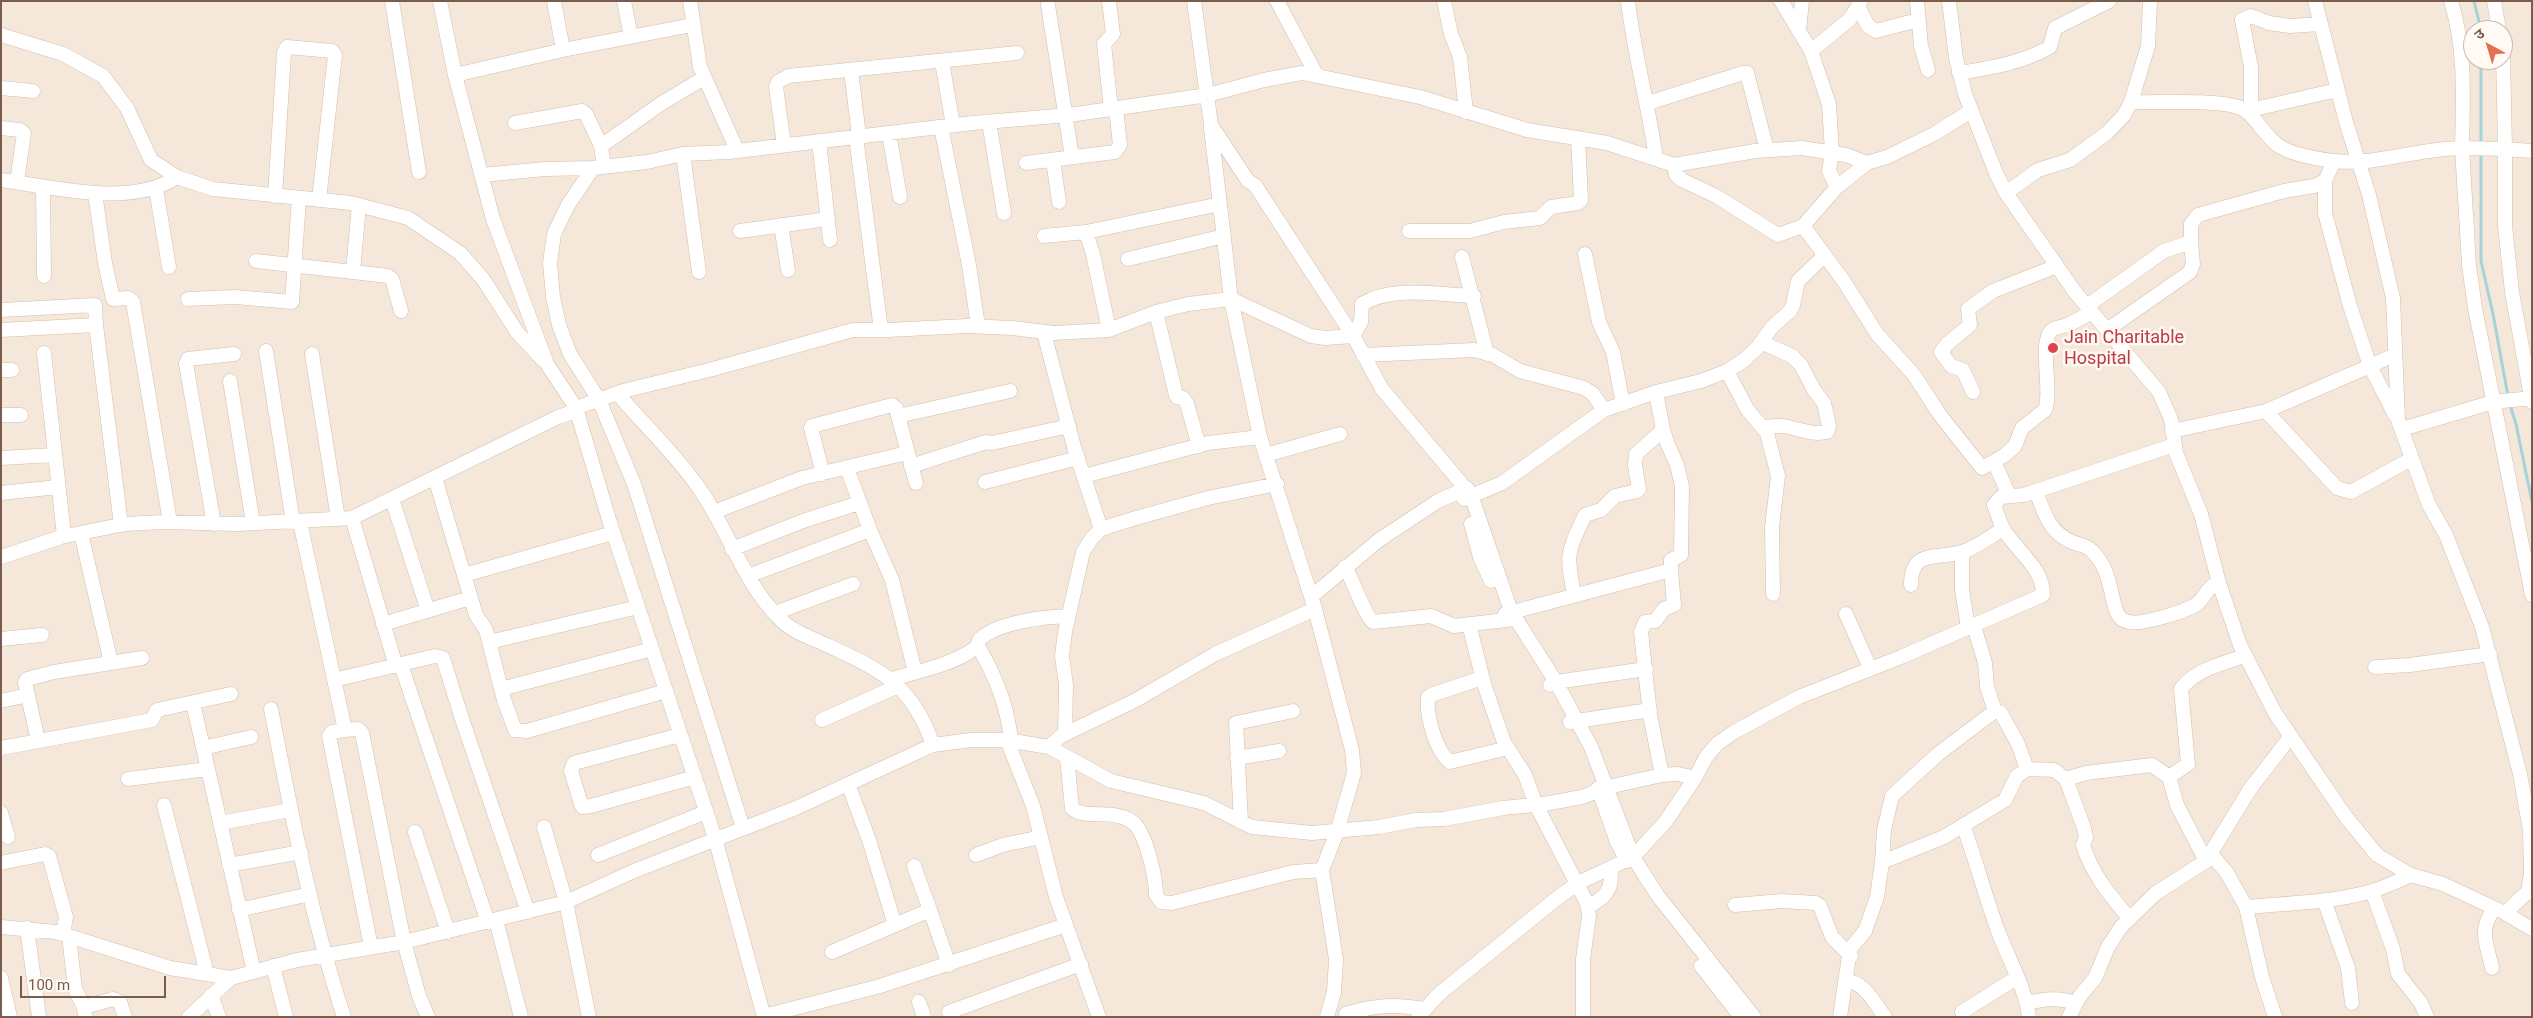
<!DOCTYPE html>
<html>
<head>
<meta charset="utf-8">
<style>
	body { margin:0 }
	#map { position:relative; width:2533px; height:1018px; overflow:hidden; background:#fdf6ec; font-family:Roboto,"Noto Sans Devanagari",sans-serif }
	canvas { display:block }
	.frame { position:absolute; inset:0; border:2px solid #7a5c4d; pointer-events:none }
	.north { position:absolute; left:2463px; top:20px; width:50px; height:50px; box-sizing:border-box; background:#fffaf3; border:1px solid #cabbb1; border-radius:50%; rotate:321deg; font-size:14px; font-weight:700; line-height:20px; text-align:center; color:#7a5c4d }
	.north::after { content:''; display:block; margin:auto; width:18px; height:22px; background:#e76f51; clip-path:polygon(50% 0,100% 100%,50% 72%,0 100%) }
	.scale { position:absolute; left:20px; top:976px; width:146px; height:22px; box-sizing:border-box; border:2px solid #7a5c4d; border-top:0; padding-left:6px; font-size:15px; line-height:18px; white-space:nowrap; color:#7a5c4d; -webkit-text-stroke:4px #fffaf3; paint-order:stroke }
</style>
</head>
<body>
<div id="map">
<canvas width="2533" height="1018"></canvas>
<div class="frame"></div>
<div class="north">उ</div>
<div class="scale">100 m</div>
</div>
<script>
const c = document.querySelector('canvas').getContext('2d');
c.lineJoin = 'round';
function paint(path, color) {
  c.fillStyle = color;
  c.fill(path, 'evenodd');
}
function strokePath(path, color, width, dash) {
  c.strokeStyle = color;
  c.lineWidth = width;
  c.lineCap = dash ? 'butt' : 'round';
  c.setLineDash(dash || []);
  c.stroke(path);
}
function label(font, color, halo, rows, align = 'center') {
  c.font = font + ' Roboto,sans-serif';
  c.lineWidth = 5;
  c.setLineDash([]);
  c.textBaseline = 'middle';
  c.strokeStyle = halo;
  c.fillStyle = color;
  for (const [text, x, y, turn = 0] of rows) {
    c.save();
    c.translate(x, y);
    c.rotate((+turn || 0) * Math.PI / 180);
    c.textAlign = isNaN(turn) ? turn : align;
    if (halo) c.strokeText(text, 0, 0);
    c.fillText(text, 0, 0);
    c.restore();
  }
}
const residential = new Path2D(`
	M1 1H2532V1017H1ZM2473 30H2503V60H2473Z`);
const stream = new Path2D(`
	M2474 1 2481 30
	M2481 60V144
	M2481 153V261L2493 314 2508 396
	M2510 405 2516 424 2532 502`);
const minor = new Path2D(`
	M392 1 419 172
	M440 1 455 75 493 219 547 364 576 408 610 523 715 838 764 1017
	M554 1 563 50 692 25
	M624 1 631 37
	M690 1 700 67 737 150
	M1109 1 1113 34 1104 44 1111 109
	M1194 1 1211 125 1248 181 1255 185 1355 339 1382 389 1471 495 1511 611 1556 682 1591 747 1633 857 1658 896 1754 1017
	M1277 1 1316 74
	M1444 1 1451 34 1460 57 1466 112
	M1628 1C1634 55 1649 106 1656 159
	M1781 1 1811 51 1829 104 1832 152 1829 171 1837 187
	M1917 1 1921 46 1928 70
	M1949 1 1956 58 1965 94 1996 173 2006 193 2075 292 2159 392 2171 419 2176 453 2201 514 2219 583 2240 645 2275 713 2346 817 2377 855 2411 875 2443 884 2505 913
	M2315 1 2346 122 2369 195 2393 298 2398 420 2429 505 2446 535 2482 627 2520 774 2530 830 2531 874 2528 890
	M2451 1C2466 50 2463 98 2462 148L2505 149 2503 55
	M2494 1 2499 30
	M1048 5 1072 157
	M1858 6 1868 26 1876 31 1918 20
	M1799 30 1802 1
	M1 35 63 54 103 76 127 108 151 160 177 177 213 189 351 203 408 218 460 253 483 279 517 332 543 360
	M1811 51 1850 19 1861 1
	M942 62 953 125
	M851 70 859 136
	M1959 73C1990 68 2022 63 2050 47L2055 28 2109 1
	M455 75 563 50
	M1 88 33 91
	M2131 102C2160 103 2212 99 2238 107 2254 112 2264 136 2279 146 2293 155 2318 159 2334 161 2376 166 2419 148 2462 148L2469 265 2475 308 2532 595
	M1648 103 1743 73H1747L1767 150
	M2251 110V67L2242 20 2251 16 2269 23 2290 26 2320 24
	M2246 111 2337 90
	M989 122 1004 213
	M515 123 582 111 586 114 601 146
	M941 127 969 265 978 326
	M1 128 20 130 24 133 17 182
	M1211 128 1231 299 1260 437 1315 609 1352 750 1354 773 1337 832 1322 870 1336 959 1334 992 1327 1017
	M889 133 900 197
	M856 137 881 330
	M819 141 830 240
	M784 145 776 87 778 82 788 76 1017 53
	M2532 151 2505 149V226L2512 292 2532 402
	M683 154 699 272
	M1053 160 1059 202
	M2334 161 2325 181V213L2350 306 2370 366 2394 355
	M1026 163 1115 152 1120 145 1116 108
	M1674 165 1676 175 1682 180 1716 196 1778 235 1803 226 1843 280 1877 334 1914 375 1940 415 1982 468 2005 455 2015 446 2022 428 2045 410C2053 391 2038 342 2052 330 2056 327 2062 327 2067 325 2075 322 2083 317 2091 312
	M604 167 601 146 662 103 704 78
	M482 175 545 169 593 168
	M1 180C53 187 131 208 177 177
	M43 187 44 276
	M156 189 169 267
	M95 193 105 263 113 299 128 298 133 302 170 522
	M2006 193 2038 170 2070 160 2107 133 2124 115 2131 102 2148 46 2150 1
	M275 196 284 53 287 47 332 51 335 55 319 200
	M781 225 788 270
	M1803 226 1837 187 1867 163 1887 157 1934 134 1971 111
	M740 231 828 219
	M1409 231H1470L1504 222 1540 218 1551 207 1578 203 1581 200 1578 138
	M1086 232 1220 204
	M1044 236 1086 232 1093 254 1109 330
	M2191 242V224L2198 215 2284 191 2314 186 2325 181
	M1585 254 1599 322 1613 352 1623 404
	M1462 257 1487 354
	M1128 259 1224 236
	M256 261 388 276 392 279 401 311
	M353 271 359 205
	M188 299 235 297 292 302 299 198
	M2087 306 2164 251 2191 242 2193 264 2190 272 2107 330
	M1 310 95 305 96 325
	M1156 312 1176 395 1177 397 1183 398 1187 404 1199 446
	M1 330 96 325 121 525
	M1044 333 1074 447 1101 529
	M1761 342 1792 356 1801 365 1814 390 1824 403 1829 426 1827 432C1812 435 1803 430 1788 427 1781 425 1772 426 1764 427
	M266 351 293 522
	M44 353 64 536
	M312 354 338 519
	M1363 355 1474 350 1493 355 1520 371 1584 388 1593 394 1604 410 1656 392 1701 381 1727 371 1744 360 1757 348 1772 327 1790 311 1793 305 1798 281 1824 256
	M1 370H12
	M1727 371 1747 409 1767 433 1778 476 1772 527 1773 594
	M230 381 253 523
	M1656 392 1663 430 1668 445 1677 465 1682 486 1681 555 1671 560V570
	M1973 392 1963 370 1951 366 1941 352 1947 344 1970 325 1968 309 1993 291 2057 266
	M617 393C645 426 679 458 703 494 730 535 745 585 781 620 792 631 807 636 820 642 878 669 911 681 933 745
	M576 408 623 391 713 369 853 330H888L967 326 1012 328 1054 333 1109 330 1156 312 1188 304 1231 299 1311 336 1325 338 1353 336 1361 322 1362 304C1393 285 1440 295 1474 296
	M2266 411 2337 488 2351 492 2411 459
	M1 415H21
	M898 416 1010 391
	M2402 429 2493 402 2532 398
	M2172 431 2266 411 2370 366 2395 415
	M1266 455 1340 434
	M1 458 54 455
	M1994 462 2009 495
	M911 466 986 442 992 443 1069 426
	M847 468 870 530 892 580 915 672
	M823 474 811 428 812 426 892 405 896 408 916 483
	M1084 476 1208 443 1260 437
	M435 478 476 615 486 630 504 700 515 730 527 731 666 691
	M985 482 1078 458
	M2036 491C2044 513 2049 532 2072 542 2079 545 2086 545 2092 551 2110 569 2109 588 2116 610 2118 616 2122 621 2129 622 2142 625 2188 611 2198 603 2207 595 2206 587 2219 583
	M1 493 58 487
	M392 499 428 611
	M1464 499 1502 483 1604 410
	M714 512 802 478 907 453
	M352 518 396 666
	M300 522 345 730 332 732 329 736 371 947
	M214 524 186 364 188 359 234 354
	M1471 524 1480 557 1491 581
	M81 533 111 663
	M732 549 803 521 859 503
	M1962 553V589L1968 628
	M1 557 61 537 125 524 164 522 238 524 352 518 558 417 576 411
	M1345 567C1353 580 1365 616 1373 622L1431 616 1454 626 1515 619
	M464 575 613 533
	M748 576 870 530
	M1911 585C1911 548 1937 560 1962 552 1976 548 1991 536 2003 529
	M1574 595C1566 552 1567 554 1585 515L1601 510 1615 496 1637 491 1639 489 1635 466 1636 454 1663 430
	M1311 597 1379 540 1438 501 1467 488
	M775 613 853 584
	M1505 614 1671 570 1674 605 1664 609 1655 621 1645 622 1641 632 1650 715 1662 775
	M1846 614 1870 668
	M383 624 470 598
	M1469 624 1484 684 1504 742 1525 775 1536 805 1587 903 1589 916 1583 959V1017
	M1 639 42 635
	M489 642 638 607
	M978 646C995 675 1008 707 1011 741
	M401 665 488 922
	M2375 667 2410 665 2490 654
	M1482 678 1431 695 1428 697C1426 715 1435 750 1450 762L1508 748
	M892 679C919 671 951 665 974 649 979 646 977 642 980 639 999 622 1043 617 1068 616
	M334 680 435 656 443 658 461 716 528 912
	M1550 685 1556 682 1646 669
	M501 689 652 649
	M1 701 28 695
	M193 703 254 972
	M271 709C291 812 311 917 344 1017
	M1995 711 2001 713 2018 744 2027 769 2054 770 2066 779 2084 828 2086 837 2083 845C2092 874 2110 895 2129 918
	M822 720 898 686
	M1570 722 1650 710
	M345 730 358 729 362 733 404 942 419 996 428 1017
	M1065 734 1066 685 1062 656 1065 632 1083 552 1092 538 1101 529 1136 518 1208 498 1277 484
	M680 735 574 763 571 771 581 804 583 807 591 806 695 777
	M38 740 25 683 27 679 54 672 142 658
	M1007 740 1033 806 1056 897 1099 1017
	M1049 747 1061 736 1136 700 1215 654 1315 609
	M1 748 152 720 157 710 231 694
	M203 748 251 737
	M1067 758 1072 808C1081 818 1106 812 1118 816 1124 817 1131 820 1135 824 1147 838 1156 878 1156 895L1161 902 1172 903 1293 872 1322 870
	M1237 758 1279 751
	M2169 777 2188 764 2181 689C2196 669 2222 664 2244 656
	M128 779 208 769
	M2066 779 2086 773 2152 765 2169 777 2177 805 2206 861
	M848 784 869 840 895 925
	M1598 788 1617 842 1627 861
	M164 805 207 974
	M1 813 8 837
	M1241 822 1236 723 1293 711
	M220 823 290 810
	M1963 825C1976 860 1985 896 1998 931 2008 958 2026 989 2029 1017
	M544 827 566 902 589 1017
	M743 828 634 484 599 400 570 354 559 325 553 297 550 263 554 234 568 205 593 168 647 162 683 154 729 152 973 123 1069 115 1208 95 1264 80 1302 73 1420 97 1527 130 1607 143 1674 165 1755 151 1802 148 1846 155 1867 163
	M415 832 448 932
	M2211 854 2227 873 2246 907C2288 903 2332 903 2372 891 2385 887 2398 881 2411 875
	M598 855 706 812
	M976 855 1003 845 1041 837
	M1882 862 1944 837 2005 800 2017 776 2027 769
	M1 863 45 854 49 856 66 917 63 934
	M229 865 301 852
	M914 866 930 910
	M2532 888 2505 913 2532 929
	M2372 891 2393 949 2398 974 2421 1003 2427 1017
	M2324 900 2348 968 2352 1003
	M1735 905 1782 901 1816 903 1820 906 1832 937 1851 956
	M1588 907C1604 898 1614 890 1610 869
	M2246 907 2262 977 2275 1017
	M239 910 310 894
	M496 920 521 1017
	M1 927 56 932 170 968 231 978 297 960 404 942 566 902 634 871 796 808 933 745 971 740H1007L1049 747 1111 781 1204 803 1252 827 1312 833 1379 827 1416 820 1444 819 1503 808 1544 804 1582 797 1608 787 1662 775 1678 774 1695 778
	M27 928 39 1017
	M69 936 75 989 84 1007
	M832 952 930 910 949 965
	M273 966 286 1017
	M1701 966 1741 1017
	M2492 968C2487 944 2478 930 2494 909
	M1 978 10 1017
	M1846 981C1864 981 1875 1004 1885 1017
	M211 995 219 1017
	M919 1002 924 1017
	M2027 1003C2045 999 2058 997 2075 1003
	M949 1012 1081 964
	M1962 1012 2016 978
	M1346 1014C1375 1005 1395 1004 1424 1009
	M764 1016 880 986 1066 925
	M85 1017 84 1007 113 999 120 1002 125 1017
	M189 1017 231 978
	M1418 1017 1439 994 1556 899 1578 883 1633 857 1666 821 1695 778 1706 757 1717 744 1734 732 1799 697 1901 657 2043 595C2044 568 2015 550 2003 528 1999 521 1997 512 1994 505L2001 497 2024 495 2174 445
	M1840 1017 1850 949 1865 931 1877 897 1882 862 1884 830 1892 796 1938 754 1995 711 1987 687 1985 663 1974 626
	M2069 1017 2080 996 2095 978 2108 947 2121 927 2156 893 2206 861 2250 789 2291 736`);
const markers = [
	[2053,348,6,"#e0444e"]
];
const healthNames = [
	["Jain Charitable",2064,338],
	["Hospital",2064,359]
];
paint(residential, '#f5e8da');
strokePath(stream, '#a5d3da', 3);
strokePath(minor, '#d1beb0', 15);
strokePath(minor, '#fff', 14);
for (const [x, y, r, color] of markers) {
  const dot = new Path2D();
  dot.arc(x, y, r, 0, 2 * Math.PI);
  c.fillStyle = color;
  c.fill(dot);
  strokePath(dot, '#fffaf3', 2);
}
label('18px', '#be3a42', '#fffaf3', healthNames, 'left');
</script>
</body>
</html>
